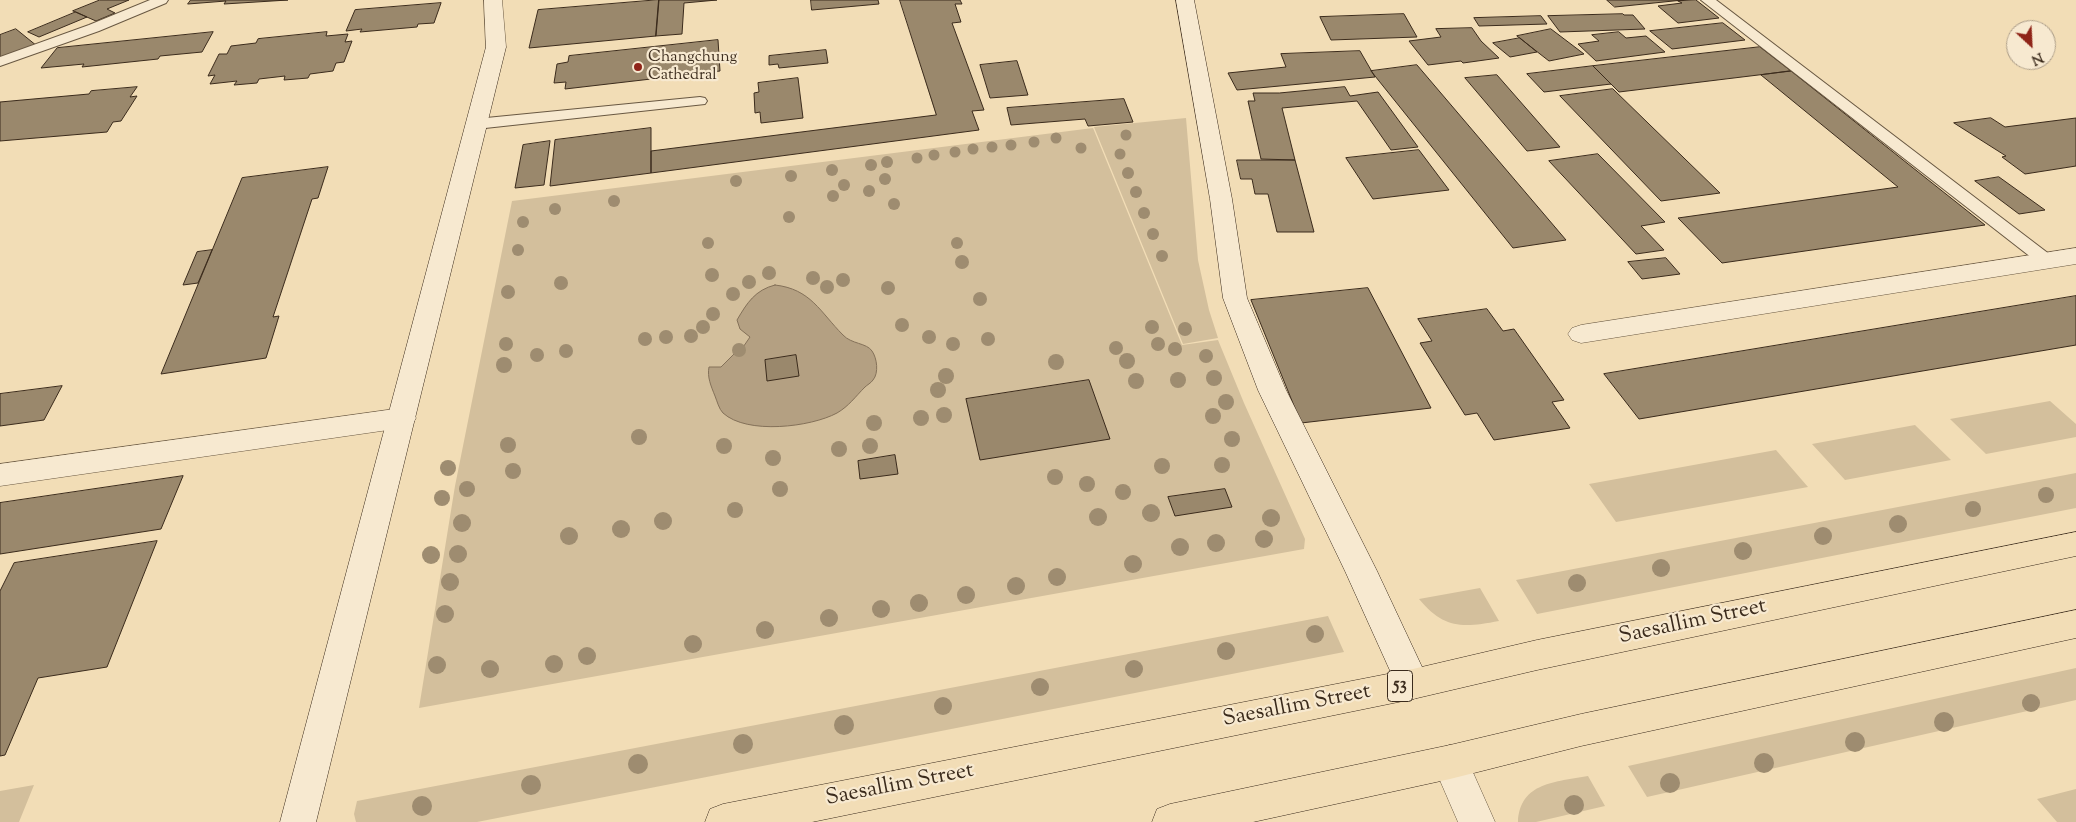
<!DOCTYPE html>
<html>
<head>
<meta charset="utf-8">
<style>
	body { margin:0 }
	#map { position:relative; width:2076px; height:822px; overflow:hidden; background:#f2ddb6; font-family:"Sorts Mill Goudy",serif }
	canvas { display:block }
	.north { position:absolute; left:2006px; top:20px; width:50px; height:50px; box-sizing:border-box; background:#f7e9d0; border:1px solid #ac9d88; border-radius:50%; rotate:155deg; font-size:14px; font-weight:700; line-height:20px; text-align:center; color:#3b2b1c }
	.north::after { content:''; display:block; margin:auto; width:18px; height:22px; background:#8f2418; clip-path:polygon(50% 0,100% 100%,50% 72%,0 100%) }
</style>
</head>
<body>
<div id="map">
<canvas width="2076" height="822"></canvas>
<div class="north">N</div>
</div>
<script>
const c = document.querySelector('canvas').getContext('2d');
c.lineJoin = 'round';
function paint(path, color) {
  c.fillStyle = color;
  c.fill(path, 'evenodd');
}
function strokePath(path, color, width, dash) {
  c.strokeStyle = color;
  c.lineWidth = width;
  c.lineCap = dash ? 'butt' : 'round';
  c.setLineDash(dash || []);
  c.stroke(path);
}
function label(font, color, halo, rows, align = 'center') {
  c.font = font + ' "Sorts Mill Goudy",serif';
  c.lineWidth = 4.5;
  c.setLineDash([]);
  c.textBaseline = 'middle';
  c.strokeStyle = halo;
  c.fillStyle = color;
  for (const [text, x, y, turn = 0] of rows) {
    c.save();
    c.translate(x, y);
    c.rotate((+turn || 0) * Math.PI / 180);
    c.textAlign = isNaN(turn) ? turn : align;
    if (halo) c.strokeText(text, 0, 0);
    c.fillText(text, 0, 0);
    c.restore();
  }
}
const green = new Path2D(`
	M1186 118 1198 260 1209 310 1218 338 1183 344 1094 127Z
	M1093 128 1182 345 1218 340 1244 403 1305 539 1304 549 419 708 455 486 512 201Z
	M2050 401 2076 424V437L1986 454 1950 419Z
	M1915 425 1951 460 1845 480 1812 444Z
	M1776 450 1808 487 1616 522 1589 484Z
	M2076 473V508L1537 614 1516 580Z
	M1480 588 1499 621C1462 628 1444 629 1419 599Z
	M1328 616 1344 652 477 822H356L354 814 357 801Z
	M2076 668V700L1647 797 1628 766Z
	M1588 776 1605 806 1536 822H1518C1520 782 1556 782 1588 776Z
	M34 785 19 822H0V791Z
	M2076 789V822H2057L2037 799Z`);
const water = new Path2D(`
	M775 285C811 289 820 312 843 335 851 344 867 343 872 351 877 358 879 373 873 380 871 383 867 385 865 387 855 397 849 406 837 413 811 427 747 435 723 413 719 409 717 401 715 396 711 386 707 377 709 367H721L734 354 739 353 750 337 740 329 737 320C747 303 755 290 775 285Z`);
const building = new Path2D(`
	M100 0H129L107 9 115 13 96 21 73 11Z
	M191 0H288L224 4 226 1 188 4Z
	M659 0H717L684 3 682 34 656 36Z
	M659 0 656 36 529 48 538 10Z
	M811 0H878L879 4 812 10Z
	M900 0H960L962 4H955L961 22 952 23 984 110 972 111 979 130 651 173V151L936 115Z
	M1607 0H1683L1615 7Z
	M1696 0 1719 18 1678 23 1658 6 1682 3 1678 1Z
	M441 3 434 23 418 24 417 27 360 32 362 29 346 31 355 10Z
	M76 12 87 17 39 37 28 32Z
	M1404 14 1417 37 1331 40 1320 17Z
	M1623 14 1624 15H1633L1645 29 1560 32 1548 16Z
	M1541 16 1547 24 1479 26 1474 18Z
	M1723 23 1745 40 1672 49 1650 31Z
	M1472 28 1481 41 1499 58 1463 63 1461 61 1428 65 1409 41 1441 37 1436 29Z
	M16 29 37 46 0 59V35Z
	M1551 29 1584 54 1549 61 1517 36Z
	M213 32 202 52 160 56 158 59 82 67 84 64 41 68 57 48Z
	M327 32 326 36 348 34 345 42 352 41 344 62 336 63 333 71 310 74 308 78 284 80 285 76 259 79 257 83 234 85 237 81 210 84 215 75 208 76 219 54H227L231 46 256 43 258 39Z
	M1619 32 1626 38 1646 36 1665 52 1596 61 1578 44 1599 41 1592 35Z
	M1520 38 1537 52 1510 57 1493 43Z
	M718 40 720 71 565 89 566 82 554 83 557 64 568 62 569 56Z
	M1760 47 1791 71 1619 92 1593 66Z
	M826 50 828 63 779 68 778 64 769 65V56Z
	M1360 51 1375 77 1237 90 1228 73 1286 67 1281 54Z
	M1017 61 1028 95 990 98 980 65Z
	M1417 65 1566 240 1513 248 1371 71Z
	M1593 66 1611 84 1544 92 1527 74Z
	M1791 71 1985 225 1722 263 1678 218 1898 187 1761 75Z
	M1497 75 1560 147 1527 151 1465 78Z
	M798 78 803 118 761 123 760 112 755 113 754 93 759 92 758 83Z
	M137 87 130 97 137 96 121 121 113 122 107 132 0 141V102L89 94 91 91Z
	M1345 87 1350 96 1378 92 1418 147 1391 150 1357 101 1282 108 1295 160 1261 159 1248 101H1255L1253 93H1279Z
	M1613 89 1720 193 1661 201 1560 96Z
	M1124 99 1133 122 1088 126 1085 119 1011 125 1007 108Z
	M1991 118 2005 127 2076 118V166L2025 174 2002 157 2006 156 1954 123Z
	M651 128V173L550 186 555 140Z
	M550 141 544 185 515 188 523 145Z
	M1419 150 1449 190 1373 199 1346 158Z
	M1598 154 1665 222 1641 226 1664 250 1636 254 1549 161Z
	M1237 160H1295L1314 232H1277L1268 194H1255L1252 179H1241Z
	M328 167 318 198 312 199 273 317 279 316 266 358 161 374 242 178Z
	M1999 177 2045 210 2019 214 1975 181Z
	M212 250 198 283 183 285 197 252Z
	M1666 258 1680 274 1642 279 1628 262Z
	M1368 288 1431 408 1301 423 1251 300Z
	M2076 296V345L1639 419 1604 374Z
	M1487 309 1503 331 1514 329 1564 400 1552 402 1570 428 1494 440 1477 413 1465 415 1420 343 1432 341 1418 319Z
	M796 355 799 376 767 381 765 360Z
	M1089 380 1110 439 980 460 966 399Z
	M62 386 44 420 0 426V394Z
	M895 455 898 474 860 479 858 461Z
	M183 476 161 529 0 554V503Z
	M1225 489 1232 507 1175 516 1168 497Z
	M157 541 107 667 38 678 5 755 0 756V591L14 563Z`);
const lane = new Path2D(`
	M150 0H168L166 3 99 31 0 66V57L89 25Z
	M1701 0H1716L2053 257 2056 261 2053 265 2047 267 2041 265Z
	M700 97 705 98 707 101 705 104 476 129 471 127 468 124 471 121 476 119Z`);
const street = new Path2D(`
	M484 0H502L506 47 503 51 496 53 489 51 486 47Z
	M2076 248V264L1581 343 1572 340 1568 334 1572 328 1581 325Z
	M402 408 412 411 416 418 412 425 402 428 0 486V464Z
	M1450 745 1463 750 1495 822H1458L1432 762 1437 750Z`);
const secondary = new Path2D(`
	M1176 0H1194L1232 199 1247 298 1286 390 1377 571 1430 684 1425 695 1413 699 1401 695 1345 571 1258 390 1223 298 1210 199Z
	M496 41 503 43 506 47 316 822H280L486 47 489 43Z`);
const primary = new Path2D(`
	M2076 532V556L1537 670 1413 699 812 822H705L710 809 723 804 1413 669 1537 640Z
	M2076 610V638L1581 746 1450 779 1253 822H1152L1157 809 1170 804 1450 745 1581 714Z`);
const trees = [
	[1126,135,5.5],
	[1056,138,5.5],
	[1034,142,5.5],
	[1011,145,5.5],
	[992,147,5.5],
	[1081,148,5.5],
	[973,149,5.5],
	[955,152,5.5],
	[1120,154,5.5],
	[934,155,5.5],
	[917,158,5.5],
	[887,162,6],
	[871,165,6],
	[832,170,6],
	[1128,173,6],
	[791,176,6],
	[885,179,6],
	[736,181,6],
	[844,185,6],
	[869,191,6],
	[1136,192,6],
	[833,196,6],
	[614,201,6],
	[894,204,6],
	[555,209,6],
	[1144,213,6],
	[789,217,6],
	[523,222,6],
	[1153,234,6],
	[708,243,6],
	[957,243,6],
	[518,250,6],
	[1162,256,6],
	[962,262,7],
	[769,273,7],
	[712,275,7],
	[813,278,7],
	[843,280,7],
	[749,282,7],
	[561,283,7],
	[827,287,7],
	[888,288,7],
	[508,292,7],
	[733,294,7],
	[980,299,7],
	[713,314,7],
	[902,325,7],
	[703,327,7],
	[1152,327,7],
	[1185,329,7],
	[691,336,7],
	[666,337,7],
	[929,337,7],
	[645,339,7],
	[988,339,7],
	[506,344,7],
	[953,344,7],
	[1158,344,7],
	[1116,348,7],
	[1175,349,7],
	[739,350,7],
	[566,351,7],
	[537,355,7],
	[1206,356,7],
	[1127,361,8],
	[1056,362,8],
	[504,365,8],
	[946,376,8],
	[1214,378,8],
	[1178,380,8],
	[1136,381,8],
	[938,390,8],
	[1226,402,8],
	[944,415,8],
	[1213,416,8],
	[921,418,8],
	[874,423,8],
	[639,437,8],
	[1232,439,8],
	[508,445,8],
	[724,446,8],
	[870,446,8],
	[839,449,8],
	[773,458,8],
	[1222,465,8],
	[1162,466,8],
	[448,468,8],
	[513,471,8],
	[1055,477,8],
	[1087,484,8],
	[467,489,8],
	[780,489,8],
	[1123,492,8],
	[2046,495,8],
	[442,498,8],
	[1973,509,8],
	[735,510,8],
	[1151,513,9],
	[1098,517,9],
	[1271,518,9],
	[663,521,9],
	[462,523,9],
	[1898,524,9],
	[621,529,9],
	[569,536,9],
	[1823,536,9],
	[1264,539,9],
	[1216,543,9],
	[1180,547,9],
	[1743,551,9],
	[458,554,9],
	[431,555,9],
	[1133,564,9],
	[1661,568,9],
	[1057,577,9],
	[450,582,9],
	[1577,583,9],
	[1016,586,9],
	[966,595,9],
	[919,603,9],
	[881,609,9],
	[445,614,9],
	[829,618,9],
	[765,630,9],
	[1315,634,9],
	[693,644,9],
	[1226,651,9],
	[587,656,9],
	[554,664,9],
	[437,665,9],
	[490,669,9],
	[1134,669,9],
	[1040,687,9],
	[2031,703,9],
	[943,706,9],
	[1944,722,10],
	[844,725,10],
	[1855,742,10],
	[743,744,10],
	[1764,763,10],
	[638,764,10],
	[1670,783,10],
	[531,785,10],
	[1574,805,10],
	[422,806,10]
];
const markers = [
	[638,67,5,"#8f2418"]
];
const farPoinames = [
	["Changchung",648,58],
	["Cathedral",648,76]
];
const shields = [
	[1400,686,25]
];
const shieldNames = [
	["53",1400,686]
];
const nearStreetnames = [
	["Saesallim Street",1693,623,-12],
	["Saesallim Street",1297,707,-11],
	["Saesallim Street",900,786,-11]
];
paint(green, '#d3bf9c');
paint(water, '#b4a082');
strokePath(water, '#847159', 1);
paint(building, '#9a886c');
strokePath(building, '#3b2b1c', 1);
strokePath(lane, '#695842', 2);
strokePath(street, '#695842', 1);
strokePath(secondary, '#3b2b1c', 1);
strokePath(primary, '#3b2b1c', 1);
paint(lane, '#f7e9d0');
paint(street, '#f7e9d0');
paint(secondary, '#f7e9d0');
paint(primary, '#f2ddb6');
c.fillStyle = '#9e8c70';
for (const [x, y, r] of trees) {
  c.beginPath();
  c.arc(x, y, r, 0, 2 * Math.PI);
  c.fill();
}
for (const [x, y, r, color] of markers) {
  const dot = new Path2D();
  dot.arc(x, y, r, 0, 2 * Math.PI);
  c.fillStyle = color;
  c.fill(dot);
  strokePath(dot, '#f7e9d0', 2);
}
label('16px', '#3b2b1c', '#f7e9d0', farPoinames, 'left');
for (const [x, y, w] of shields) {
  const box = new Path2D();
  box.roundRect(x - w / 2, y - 15.5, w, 31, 4);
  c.fillStyle = '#f7e9d0';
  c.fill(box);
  strokePath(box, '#3b2b1c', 1);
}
label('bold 18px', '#3b2b1c', null, shieldNames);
label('22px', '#3b2b1c', '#f7e9d0', nearStreetnames);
</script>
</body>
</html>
